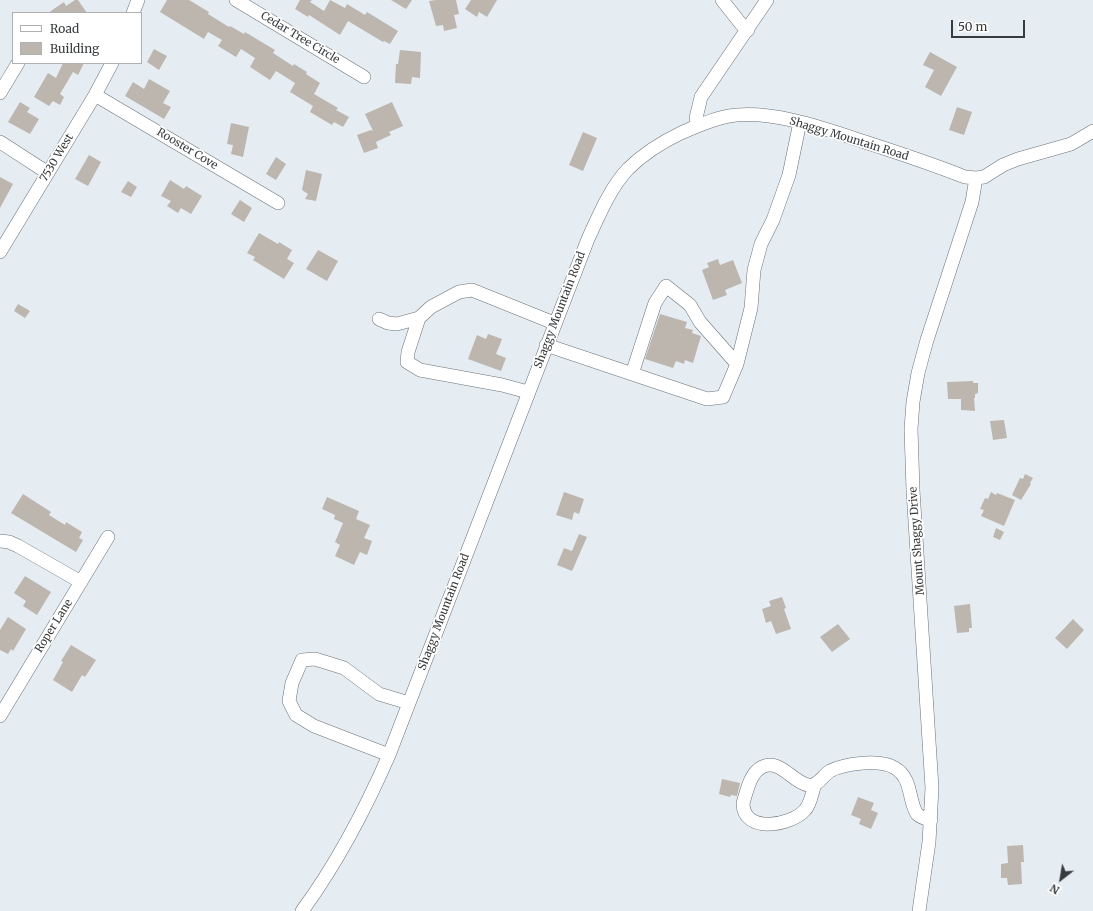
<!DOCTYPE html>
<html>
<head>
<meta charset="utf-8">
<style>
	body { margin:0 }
	#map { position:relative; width:1093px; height:911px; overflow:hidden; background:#e5edf3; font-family:Merriweather,serif }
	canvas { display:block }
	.legend { position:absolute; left:12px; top:12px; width:130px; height:52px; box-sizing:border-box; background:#fff; border:1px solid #afb1b1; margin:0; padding:5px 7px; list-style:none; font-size:12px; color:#383b3d }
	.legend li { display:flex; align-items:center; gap:8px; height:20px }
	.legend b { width:20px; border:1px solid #afb1b1 }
	.north { position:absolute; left:1041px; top:859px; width:40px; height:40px; -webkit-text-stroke:3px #fff; paint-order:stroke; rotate:211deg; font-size:11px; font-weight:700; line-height:16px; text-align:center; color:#383b3d }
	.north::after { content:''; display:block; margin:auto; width:14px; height:18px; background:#383b3d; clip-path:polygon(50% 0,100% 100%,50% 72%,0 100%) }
	.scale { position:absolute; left:951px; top:20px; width:74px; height:18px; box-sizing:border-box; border:2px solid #383b3d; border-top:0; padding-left:5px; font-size:12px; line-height:14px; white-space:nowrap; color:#383b3d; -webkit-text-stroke:3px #fff; paint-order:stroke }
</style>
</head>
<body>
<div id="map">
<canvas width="1093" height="911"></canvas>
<ul class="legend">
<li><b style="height:5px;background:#fff"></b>Road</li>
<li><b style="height:11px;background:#bcb6af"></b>Building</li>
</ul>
<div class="north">N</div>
<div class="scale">50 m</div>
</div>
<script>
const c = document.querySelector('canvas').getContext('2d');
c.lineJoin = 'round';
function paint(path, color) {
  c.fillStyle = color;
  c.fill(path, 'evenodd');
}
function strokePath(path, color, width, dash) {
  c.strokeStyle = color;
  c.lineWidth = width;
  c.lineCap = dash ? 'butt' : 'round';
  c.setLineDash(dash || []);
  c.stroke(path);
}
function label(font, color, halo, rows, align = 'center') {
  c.font = font + ' Merriweather,serif';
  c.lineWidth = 3.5;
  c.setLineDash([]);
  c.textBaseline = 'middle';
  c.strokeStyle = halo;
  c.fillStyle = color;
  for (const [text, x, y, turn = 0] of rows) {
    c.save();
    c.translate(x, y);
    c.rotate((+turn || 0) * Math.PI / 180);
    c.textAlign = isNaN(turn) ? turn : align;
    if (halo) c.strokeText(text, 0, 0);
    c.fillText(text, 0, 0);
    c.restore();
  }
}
const building = new Path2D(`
	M75 0H78L87 13H48L64 2 66 6Z
	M167 0H189L209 12 208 14 229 27 230 26 244 34 245 32 275 50 273 53 293 66 294 64 307 72 306 74 320 83 314 94 338 108 336 110 349 117 343 127 334 122 332 125 310 112 313 106 290 92 295 83 276 71 270 80 250 67 255 58 241 49 236 57 218 46 222 40 208 32 204 39 160 12Z
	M300 0H312L310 2 324 11 330 0 345 8 347 4 365 15 367 12 398 31 390 44 384 41 383 42 348 21 340 35 309 15 308 17 295 9Z
	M391 0H412L406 9Z
	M436 0H456L459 14 454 15 457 28 444 31 443 25 436 26 429 1Z
	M471 0H497L487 17 479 12 477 17 465 9Z
	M154 49 167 56 159 70 147 62Z
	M400 50 421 52 420 78 412 77 411 84 395 83 396 64H398Z
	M930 52 957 67 941 96 925 87 934 70 923 65Z
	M63 63H84L78 75 73 72 60 94 64 97 60 105 53 101 49 106 34 97 48 73 56 78Z
	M149 79 170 91 163 103 171 107 164 119 125 96 133 82 144 89Z
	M20 102 30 108 27 112 39 119 30 134 8 122Z
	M392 102 403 126 389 132 391 135 376 142 378 148 364 153 357 135 371 130 373 131 365 114Z
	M957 107 972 112 964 135 949 130Z
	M231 123 249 127 243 157 231 154 233 145 227 144Z
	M583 132 597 138 583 171 569 165Z
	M89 155 101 162 88 186 75 179Z
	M276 157 286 164 276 180 266 174Z
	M306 170 322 174 316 201 305 199 308 194 302 190Z
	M0 177 13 184 0 208Z
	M170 180 184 189 186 186 202 196 191 214 181 208 178 213 167 206 171 201 161 196Z
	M128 181 137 187 131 197 121 192Z
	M240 200 252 208 244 222 231 214Z
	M259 233 278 244 279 242 292 250 287 259 294 263 284 279 253 260 255 257 247 253Z
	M318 250 338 261 327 281 306 269Z
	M718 259 720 265 733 260 742 283 725 290 727 295 713 300 702 270 709 267 707 263Z
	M18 304 30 311 25 318 14 311Z
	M660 314 687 322 685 328 693 330 692 333 701 336 693 363 685 360 684 364 676 361 673 368 645 359Z
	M488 334 502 339 496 354 506 358 501 371 468 359 477 335 486 339Z
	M973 381V383H978V393L975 394V398H974L975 411 961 410V399H948L947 382Z
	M1004 420 1007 438 993 440 990 421Z
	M1025 474 1033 478 1030 483 1031 484 1021 500 1012 495 1020 478 1023 479Z
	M564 492 584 499 579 514 574 512 572 520 556 515Z
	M991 492 996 495 997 493 1015 500 1004 526 981 516 984 510 980 509 985 498 988 499Z
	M23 494 51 512 49 515 65 525 66 522 82 532 79 538 83 540 76 552 11 513Z
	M327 497 359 511 356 519 370 525 364 538 372 541 367 555 360 552 354 565 335 556 340 545 335 542 343 523 334 519 335 515 322 509Z
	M996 528 1004 532 1000 540 993 537Z
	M579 534 587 537 572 571 557 565 564 548 572 551Z
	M25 576 51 592 37 615 23 606 26 601 14 593Z
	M782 597 786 608 784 609 791 629 776 634 771 621 766 623 762 609 771 606 769 601Z
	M970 604 972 628H969V632L957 633 954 606Z
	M8 617 26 629 13 651 11 649 8 654 0 650V630Z
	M1073 619 1084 630 1067 649 1055 638Z
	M838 624 850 639 832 652 820 637Z
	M71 645 96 660 85 677 82 675 72 692 53 680 63 662 61 661Z
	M722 779 740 783 737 796 731 795 730 797 719 794Z
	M858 797 874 803 871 810 878 813 871 829 859 824 861 819 851 815Z
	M1023 845 1024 862H1021L1022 884 1008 885 1007 878H1001V864L1008 863 1007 846Z`);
const minor = new Path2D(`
	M236 0 364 77
	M722 0 741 24 748 30
	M133 13 138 0
	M0 93 18 63
	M95 95 278 203
	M698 125 696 118 701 97 767 0
	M0 142 48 173
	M0 252 95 95 112 63
	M419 318 408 352 407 362 420 370 502 385 528 392
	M379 319 388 323 397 324 419 318 431 307 459 292 472 290 554 323
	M546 345 707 399 723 397 737 364 751 308 754 270 761 244 773 220 789 175 800 122
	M632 374 655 303 666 286 690 305 700 322 737 364
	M0 541 9 542 18 546 81 582
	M0 716 108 537
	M389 755 314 726 296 715 289 701 292 683 302 660 315 659 344 668 379 694 409 703
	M815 784C812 792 811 804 805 810 791 826 743 834 743 803 747 791 750 773 762 767 780 758 792 782 808 785 818 787 823 775 830 771 846 763 880 759 895 768 913 779 908 801 917 814 921 818 926 819 931 820
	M302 911C338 862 365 810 389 755L588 239C599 215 610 188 628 169 643 154 662 142 681 133 697 126 712 119 729 116 771 109 826 129 865 142 899 153 932 164 965 177L976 178 984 177 1003 165 1018 159 1071 144 1093 131
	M919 911 929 842 932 788 913 490 911 429 913 402 918 373 927 340 972 202 976 178`);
const streetNames = [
	["Cedar Tree Circle",300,38,31],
	["Shaggy Mountain Road",849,139,17],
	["Rooster Cove",187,149,31],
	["7530 West",57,158,-59],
	["Shaggy Mountain Road",560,310,-69],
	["Mount Shaggy Drive",917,541,-94],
	["Shaggy Mountain Road",444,612,-69],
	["Roper Lane",54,626,-58]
];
paint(building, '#bcb6af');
strokePath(minor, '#6b7177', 14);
strokePath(minor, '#fff', 13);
label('11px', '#383b3d', '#fff', streetNames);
</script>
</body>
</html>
